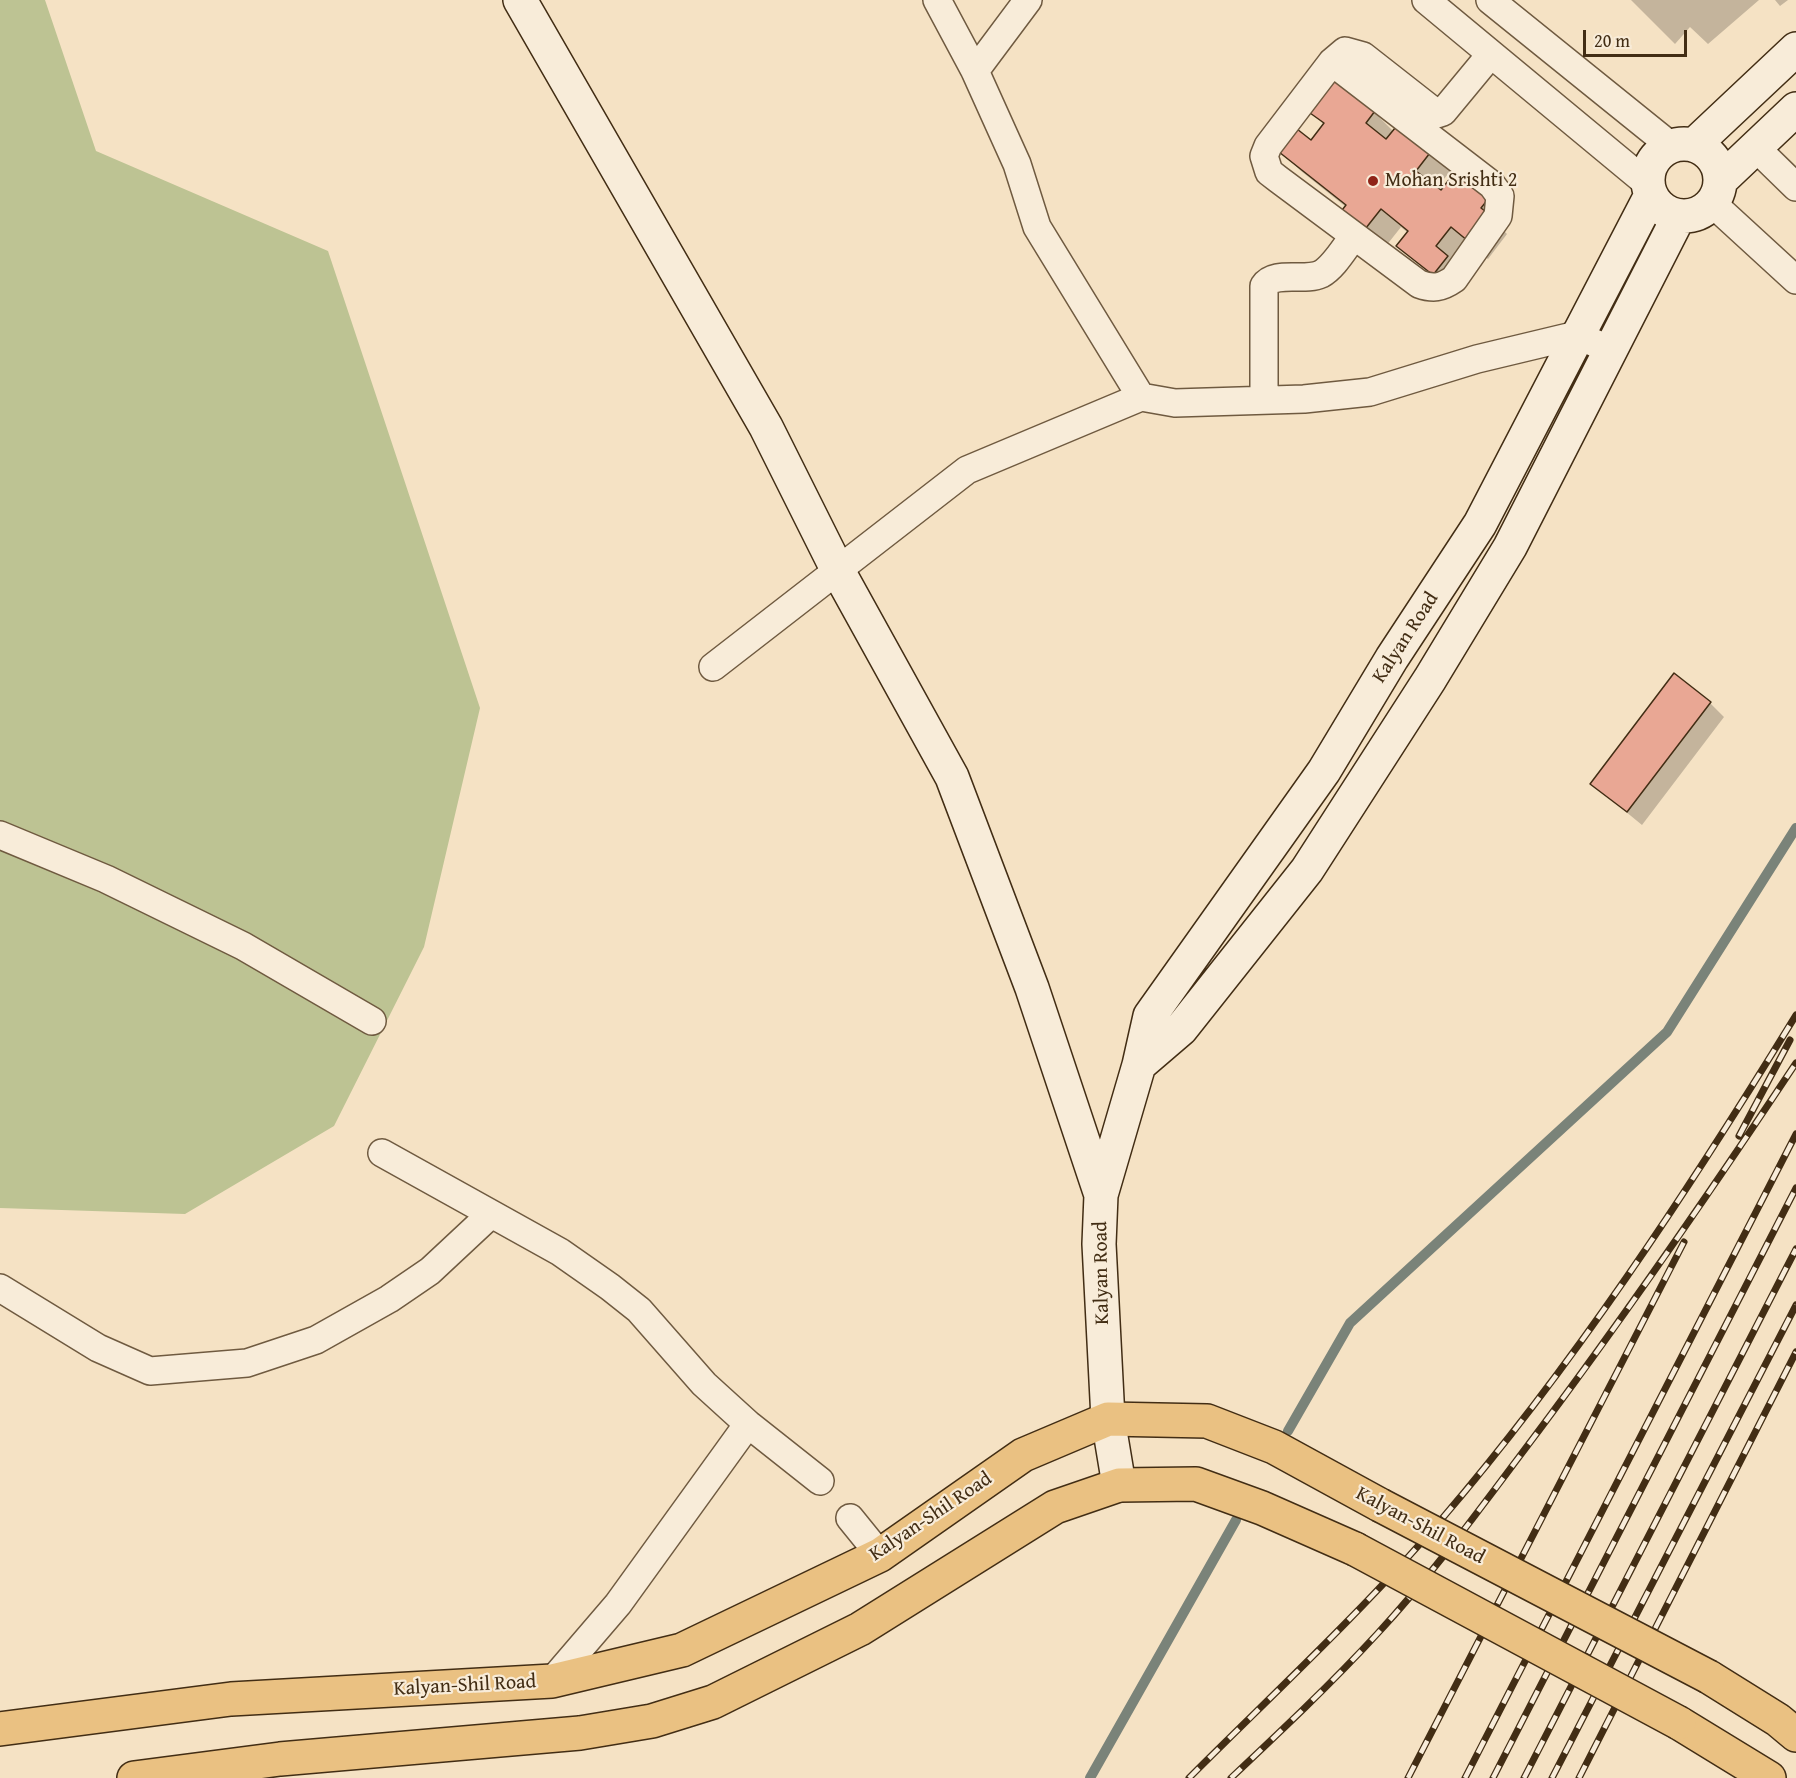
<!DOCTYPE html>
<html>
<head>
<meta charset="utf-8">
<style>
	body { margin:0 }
	#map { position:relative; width:1796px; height:1778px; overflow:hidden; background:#f5e2c4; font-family:"Gentium Book Plus",serif }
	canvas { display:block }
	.scale { position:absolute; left:1583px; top:30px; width:104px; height:27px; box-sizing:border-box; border:3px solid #422d14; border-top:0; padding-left:8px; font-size:18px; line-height:21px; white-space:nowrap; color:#422d14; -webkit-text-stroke:4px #f8ecd9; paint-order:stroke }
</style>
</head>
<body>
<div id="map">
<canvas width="1796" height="1778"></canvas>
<div class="scale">20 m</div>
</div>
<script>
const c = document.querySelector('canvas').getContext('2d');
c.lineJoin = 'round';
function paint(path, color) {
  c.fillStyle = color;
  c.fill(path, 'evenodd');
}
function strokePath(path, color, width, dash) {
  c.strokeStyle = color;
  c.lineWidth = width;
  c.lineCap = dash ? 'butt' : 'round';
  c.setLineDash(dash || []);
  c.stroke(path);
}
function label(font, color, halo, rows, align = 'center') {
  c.font = font + ' "Gentium Book Plus",serif';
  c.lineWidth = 4.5;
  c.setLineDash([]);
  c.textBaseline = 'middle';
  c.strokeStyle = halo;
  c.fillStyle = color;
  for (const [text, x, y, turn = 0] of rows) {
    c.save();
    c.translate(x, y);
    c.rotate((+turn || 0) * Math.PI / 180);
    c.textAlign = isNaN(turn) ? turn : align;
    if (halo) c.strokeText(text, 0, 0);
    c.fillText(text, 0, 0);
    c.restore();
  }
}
const green = new Path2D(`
	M0 0H45L96 151 328 251 480 708 424 947 334 1126 185 1214 0 1208Z`);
const shadow = new Path2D(`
	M1631 0H1759L1708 44 1690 27 1675 44Z
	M1775 0H1788L1780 6Z
	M1312 112H1374L1394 132 1400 124 1452 169 1436 189 1441 192 1488 199 1500 227 1507 234 1488 259 1471 245 1453 293 1398 246 1408 233 1401 227 1382 251 1346 207 1301 171 1281 152 1311 142 1324 125Z
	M1710 703 1724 717 1642 825 1592 784Z`);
const stream = new Path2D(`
	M1288 1431 1350 1323 1667 1032 1796 828
	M1090 1778 1236 1520`);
const building = new Path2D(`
	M1335 80 1375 111 1366 123 1386 139 1400 122 1433 149 1416 171 1441 190 1455 172 1489 198 1481 208 1489 214 1468 241 1451 227 1436 246 1448 256 1433 275 1396 246 1408 231 1381 209 1362 233 1339 214 1346 205 1279 152 1297 129 1311 140 1324 123 1310 113Z
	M1674 673 1711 702 1627 812 1590 784Z`);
const street = new Path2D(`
	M937 0 975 71 1017 164 1037 227 1141 397
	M1426 0 1648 184
	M1490 0 1671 146
	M1332 62 1492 185 1500 196 1498 216 1454 279C1441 288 1433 289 1419 284L1278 179 1269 172 1264 156 1268 146 1332 62 1345 51 1363 56 1437 114 1443 112 1491 54
	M975 71 1028 0
	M1755 147 1796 187
	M1712 203 1796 280
	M1264 400V286C1274 270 1304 282 1321 274 1334 267 1345 247 1354 236
	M713 667 967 470 1141 397 1175 403 1304 399 1370 392 1477 359 1577 335 1610 350
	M0 835 106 879 243 946 372 1021
	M382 1153 560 1252 610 1287 639 1310 704 1384 748 1424 820 1481
	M0 1288 98 1348 150 1371 247 1363 316 1340 389 1299 430 1271 490 1215
	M850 1518 880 1555
	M552 1681 618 1604 748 1424`);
const secondary = new Path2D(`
	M520 0 766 427 837 569 952 777 1032 988 1101 1195
	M1648 180a36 36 0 1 1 72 0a36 36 0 1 1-72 0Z
	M1694 145 1796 49
	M1720 181 1796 109
	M1651 195 1480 524 1392 658 1324 771 1150 1016 1139 1065 1181 1029 1307 870 1430 679 1510 547 1679 216
	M1119 1485 1108 1419 1099 1244 1101 1195 1139 1065`);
const primary = new Path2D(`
	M1709 1677 1778 1720 1796 1735
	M1679 1723 1769 1778
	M0 1729 231 1699 552 1681 682 1650 880 1555 1023 1455 1108 1419 1207 1421 1274 1447 1380 1505
	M134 1778 280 1759 580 1733 652 1721 713 1702 860 1629 1055 1507 1119 1485 1196 1484 1262 1508 1355 1549`);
const rail = new Path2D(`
	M1739 1136 1790 1040
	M1189 1778C1273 1694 1362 1612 1440 1521 1574 1365 1688 1191 1796 1015
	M1231 1778C1281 1731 1331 1684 1378 1633 1429 1578 1474 1517 1519 1457 1616 1329 1707 1197 1796 1063
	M1408 1778 1684 1242
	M1465 1778 1796 1134
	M1493 1778 1796 1188
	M1524 1778 1796 1249
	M1552 1778 1796 1305
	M1579 1778 1796 1352`);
const primaryBridge = new Path2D(`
	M1380 1505 1709 1677
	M1355 1549 1679 1723`);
const markers = [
	[1373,181,6,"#8f2418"]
];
const poiNames = [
	["Mohan Srishti 2",1385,181]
];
const streetNames = [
	["Kalyan Road",1406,638,-57],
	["Kalyan Road",1102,1273,-91],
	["Kalyan-Shil Road",931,1517,-34],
	["Kalyan-Shil Road",1420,1526,28],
	["Kalyan-Shil Road",465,1686,-3]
];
paint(green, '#bdc393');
paint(shadow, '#0003');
strokePath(stream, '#7a8379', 10);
paint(building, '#e9a794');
strokePath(building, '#422d14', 1.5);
strokePath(street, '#6f5a40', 30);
strokePath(secondary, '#422d14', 36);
strokePath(primary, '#422d14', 36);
strokePath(street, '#f8ecd9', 27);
strokePath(secondary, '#f8ecd9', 33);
strokePath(primary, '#eac182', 33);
strokePath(rail, '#422d14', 7);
strokePath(rail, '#f8ecd9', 4.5, [14]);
strokePath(primaryBridge, '#422d14', 36, []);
strokePath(primaryBridge, '#eac182', 33);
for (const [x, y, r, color] of markers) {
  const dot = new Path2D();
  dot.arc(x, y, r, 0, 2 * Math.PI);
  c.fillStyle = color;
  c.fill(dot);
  strokePath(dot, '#f8ecd9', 2);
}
label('20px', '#422d14', '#f8ecd9', poiNames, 'left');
label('20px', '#422d14', '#f8ecd9', streetNames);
</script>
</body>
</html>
